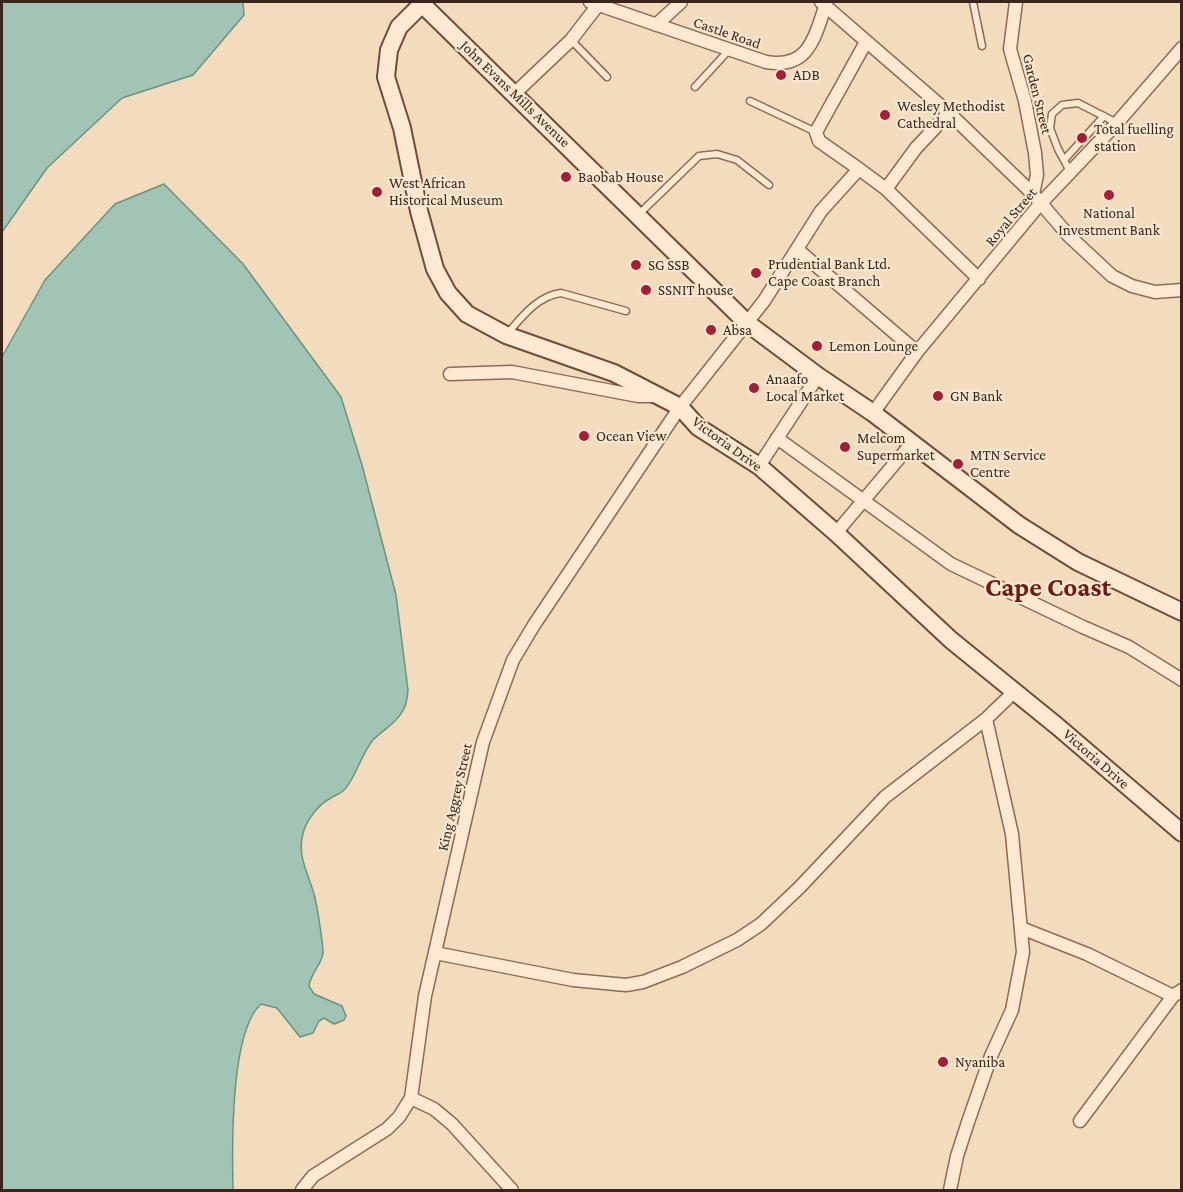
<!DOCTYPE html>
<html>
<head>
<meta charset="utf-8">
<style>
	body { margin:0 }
	#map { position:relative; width:1183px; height:1192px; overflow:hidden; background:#f3dbbe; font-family:"Crimson Pro",serif }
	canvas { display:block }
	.frame { position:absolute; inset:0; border:3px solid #3b251b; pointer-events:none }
</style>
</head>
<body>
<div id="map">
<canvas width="1183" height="1192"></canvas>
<div class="frame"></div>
</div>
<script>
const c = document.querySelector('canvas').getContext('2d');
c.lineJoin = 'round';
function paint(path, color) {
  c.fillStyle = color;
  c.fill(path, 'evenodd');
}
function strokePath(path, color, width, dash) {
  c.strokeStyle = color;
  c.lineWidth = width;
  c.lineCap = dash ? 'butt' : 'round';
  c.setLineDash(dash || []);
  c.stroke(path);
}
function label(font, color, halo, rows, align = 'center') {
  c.font = font + ' "Crimson Pro",serif';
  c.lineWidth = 4.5;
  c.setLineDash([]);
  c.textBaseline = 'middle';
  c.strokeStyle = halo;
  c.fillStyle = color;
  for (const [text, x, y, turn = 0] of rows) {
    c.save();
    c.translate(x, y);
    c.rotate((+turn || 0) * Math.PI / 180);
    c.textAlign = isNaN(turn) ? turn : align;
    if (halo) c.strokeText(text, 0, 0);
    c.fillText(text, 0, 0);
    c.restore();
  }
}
const water = new Path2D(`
	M2 2H243L244 15 193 75 122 98 47 168 2 232Z
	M164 184 243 264 341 397 362 465 396 595 408 690C407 698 407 705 402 712 395 725 382 730 373 740 361 754 354 782 343 791 340 794 335 795 331 798 319 804 307 819 303 833 297 856 308 873 314 894 317 904 323 944 323 953 322 964 311 972 309 986L314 994 342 1006 346 1016 344 1020 334 1024 324 1018 319 1021 313 1033 300 1037 277 1008 261 1004C230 1032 232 1149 233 1190H2V357L45 280 115 204Z`);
const lane = new Path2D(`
	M973 2 982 46
	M571 40 607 77
	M695 87 729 50
	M750 101 816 132
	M1064 160 1104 116
	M1071 173 1058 149 1050 128 1052 114 1062 105 1078 103 1117 123
	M638 215 699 156 717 154 737 160 769 185
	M507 334C521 318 537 296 561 293L626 311`);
const street = new Path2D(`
	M590 2 766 62C808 69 814 39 825 7
	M821 2 949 113 1033 194 1068 235 1112 276 1132 286 1155 292 1182 290
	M1016 2 1010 49 1025 101 1035 153 1037 175 1033 194
	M656 25 681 2
	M514 94 571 40 598 5
	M859 169 886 189 979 279
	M886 189 916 148 949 113
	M798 250 917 352
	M450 374 512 372 638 396H658
	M873 413 917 352 1040 204 1117 123 1182 48
	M777 438 951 564 1083 627 1129 647 1182 680
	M759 466 818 376
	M836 533 912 443
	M1021 928 1087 954 1173 996
	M435 953 573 980 626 985 643 982 682 967 737 940 761 924 799 888 885 797 986 719 1015 691
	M411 1098 434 1109 452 1124 512 1190
	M1080 1121 1173 996 1182 990
	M302 1190 313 1176 387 1129 399 1117 411 1098 425 996 483 742 513 660 534 625 680 407 764 301 821 211 859 169 819 141 816 132 866 42
	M950 1190 957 1156 968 1122 991 1056 1012 1010 1023 952 1012 834 986 719`);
const secondary = new Path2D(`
	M424 2 399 27 389 50 386 77 402 128 419 211 435 269 448 293 467 314 506 335 614 373 680 407 698 427 759 466 836 533 951 640 1057 726 1182 833
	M422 4 747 323 818 376 873 413 1019 525 1078 562 1182 612`);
const markers = [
	[781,75,6,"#a41e34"],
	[885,115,6,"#a41e34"],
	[1082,138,6,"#a41e34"],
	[566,177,6,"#a41e34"],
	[377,192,6,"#a41e34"],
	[1109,195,6,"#a41e34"],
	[636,265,6,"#a41e34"],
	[756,273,6,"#a41e34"],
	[646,290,6,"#a41e34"],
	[711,330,6,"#a41e34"],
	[817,346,6,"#a41e34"],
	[754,388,6,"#a41e34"],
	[938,396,6,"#a41e34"],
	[584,436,6,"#a41e34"],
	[845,447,6,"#a41e34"],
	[958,464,6,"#a41e34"],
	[943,1062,6,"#a41e34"]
];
const streetNames = [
	["Castle Road",727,33,19],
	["John Evans Mills Avenue",515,94,44],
	["Garden Street",1037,94,76],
	["Royal Street",1011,217,-50],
	["Victoria Drive",727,444,36],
	["Victoria Drive",1096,759,41],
	["King Aggrey Street",455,797,-77]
];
const poiNames = [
	["ADB",793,75],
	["Wesley Methodist",897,106],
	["Cathedral",897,123],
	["Total fuelling",1094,129],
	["station",1094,146],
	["Baobab House",578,177],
	["West African",389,183],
	["Historical Museum",389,200],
	["National",1109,213,"center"],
	["Investment Bank",1109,230,"center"],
	["Prudential Bank Ltd.",768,264],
	["Cape Coast Branch",768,281],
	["SG SSB",648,265],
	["SSNIT house",658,290],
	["Absa",723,330],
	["Lemon Lounge",829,346],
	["Anaafo",766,379],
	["Local Market",766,396],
	["GN Bank",950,396],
	["Ocean View",596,436],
	["Melcom",857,438],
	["Supermarket",857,455],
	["MTN Service",970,455],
	["Centre",970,472],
	["Nyaniba",955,1062]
];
const townNames = [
	["Cape Coast",1048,588]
];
paint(water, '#a2c4b4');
strokePath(water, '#689381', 1.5);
strokePath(lane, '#8e6a55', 9);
strokePath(street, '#8e6a55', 15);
strokePath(secondary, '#6f4b38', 20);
strokePath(lane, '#fde9d2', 6);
strokePath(street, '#fde9d2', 12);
strokePath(secondary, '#fde9d2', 16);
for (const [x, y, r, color] of markers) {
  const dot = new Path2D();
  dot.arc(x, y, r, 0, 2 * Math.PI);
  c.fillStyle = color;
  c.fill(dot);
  strokePath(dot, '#f9e6cf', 2);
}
label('15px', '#3b251b', '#f9e6cf', streetNames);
label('15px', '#3b251b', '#f9e6cf', poiNames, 'left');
label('bold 27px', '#6d1915', '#f9e6cf', townNames);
</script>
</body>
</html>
